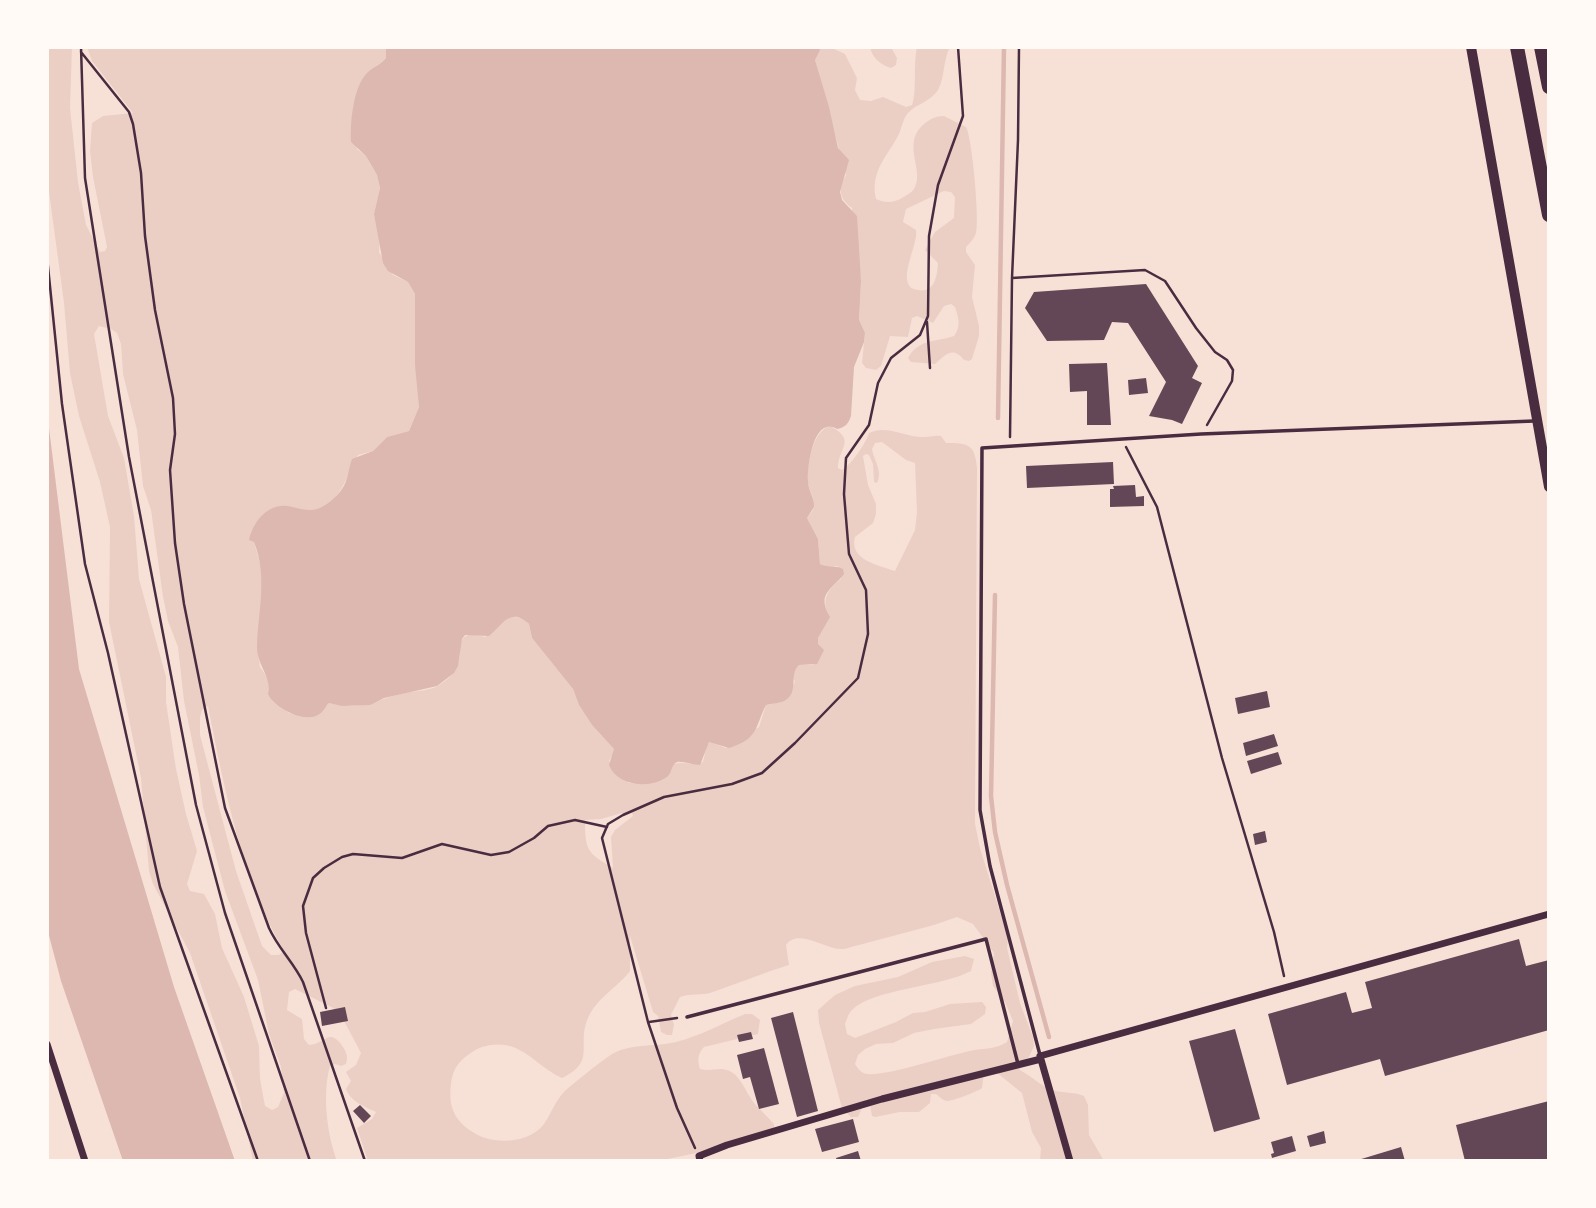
<!DOCTYPE html>
<html>
<head>
<meta charset="utf-8">
<style>
	body { margin:0 }
	#map { position:relative; width:1596px; height:1208px; overflow:hidden; background:#f7e1d7; font-family:"Source Sans 3",sans-serif }
	canvas { display:block }
	.frame { position:absolute; inset:0; border:49px solid #fffaf5; pointer-events:none }
</style>
</head>
<body>
<div id="map">
<canvas width="1596" height="1208"></canvas>
<div class="frame"></div>
</div>
<script>
const c = document.querySelector('canvas').getContext('2d');
c.lineJoin = 'round';
function paint(path, color) {
  c.fillStyle = color;
  c.fill(path, 'evenodd');
}
function strokePath(path, color, width, dash) {
  c.strokeStyle = color;
  c.lineWidth = width;
  c.lineCap = dash ? 'butt' : 'round';
  c.setLineDash(dash || []);
  c.stroke(path);
}
const green = new Path2D(`
	M47 47H72L70 108 78 182 86 225 100 252 105 251 107 247 93 177 90 151 92 123 103 116 133 113 92 61 87 47H386V58L364 77 353 108 357 149 366 156 377 175 380 188 374 214 380 237 379 252 393 275 408 282 415 294 419 407 409 431 387 437 373 451 358 455C347 475 339 509 310 510 289 510 291 503 267 511L254 542 261 567 263 595 257 646 260 667 269 680 268 694 289 713 313 716 329 703C334 703 339 706 345 706 366 707 383 698 404 693 414 691 426 691 436 687 441 684 450 678 453 673 468 656 448 626 485 637L511 616 524 619 529 624 532 638 573 689 579 705 592 725 614 749 613 754 609 761 629 783C648 784 667 783 674 764 683 761 690 766 703 762L707 744 710 742 726 748 759 727 766 705 782 702 795 682C792 674 792 671 799 665H813L818 638 829 617C821 600 827 590 841 579L838 566 825 567 820 564 818 539 807 518C810 514 815 509 814 504 814 497 809 490 808 483 806 467 813 428 831 426 857 442 838 447 838 468L842 470C851 465 866 443 869 433 886 424 907 438 924 437 930 437 934 435 941 436L946 443C968 443 975 444 977 468L975 824 980 848 1008 938 1007 948 1020 1003 1033 1037 1034 1046 1029 1057 1020 1064 1019 1067 1020 1070C1031 1076 1040 1085 1050 1089 1061 1094 1073 1091 1084 1096L1088 1105 1089 1135 1104 1161H1040L1041 1148 1032 1132 1022 1093 996 1072 984 1073 982 1088C979 1091 953 1101 947 1101 942 1100 940 1097 936 1094H931L930 1103 919 1112H900L875 1117 872 1116 869 1100 866 1099 858 1117H851L842 1108 819 1023 818 1010 835 995 855 986 898 977 932 962 965 956 974 959 971 971C941 987 872 989 852 1010 848 1014 847 1019 845 1024L847 1034 855 1038 896 1022 913 1013 925 1012 950 1004 982 1002 986 1007 985 1014 971 1024 934 1029 914 1033 893 1043 876 1044 865 1049 858 1055 855 1064C858 1069 861 1073 867 1074 891 1076 947 1055 975 1050 987 1048 996 1049 1007 1042L1013 1021 1005 1002 993 986 991 973 994 953 973 924 957 917 934 925 844 949C827 951 799 927 786 945L789 965C763 973 739 983 713 992 702 996 691 993 680 997L671 1015 674 1025 672 1035H667L661 1032 658 1016 653 1012 630 936V971C618 987 598 997 589 1016 575 1044 598 1061 562 1078 532 1064 520 1036 482 1047 474 1050 462 1058 457 1066 450 1075 449 1096 452 1107 455 1119 465 1128 476 1134 495 1145 530 1143 544 1124 551 1114 555 1101 564 1092 570 1086 606 1057 614 1053 634 1043 656 1047 676 1042 700 1036 723 1023 745 1014H752L760 1020 758 1034 704 1047C698 1053 697 1060 700 1069 710 1072 718 1067 727 1070 741 1074 746 1094 755 1104 761 1111 768 1117 774 1124V1129L745 1143 658 1161H368L357 1128 372 1119 376 1112C365 1107 350 1101 346 1089L351 1081 346 1072 356 1065 361 1053 343 1019 333 1008 295 989 289 992 287 1010 302 1019 304 1039 309 1045C324 1045 329 1026 343 1047 347 1053 348 1057 346 1064L341 1066 335 1064 330 1066C322 1094 327 1134 337 1161H253L240 1098 190 953 153 884 149 871 141 778 109 622 110 527 100 482 79 416 70 373 64 303 47 177ZM99 326 111 329 117 333 121 344 123 374 137 430 143 486 151 510 163 597 168 621 178 647 184 701 199 775 203 807 225 891 258 980 269 1034 281 1067 284 1093 278 1107 272 1110 265 1106 260 1079 259 1046 244 997 222 948 215 914 204 894 190 891 187 884 197 851 186 814 176 769 166 702V677L139 579 134 516 124 458 108 416 94 334ZM882 442 906 460 915 463 917 512 915 530 895 571C878 565 849 560 855 537L873 523 876 514V504L868 485 863 456 866 454 869 455 873 464 874 482 877 483C883 471 874 461 872 449L875 443ZM208 706C224 788 242 879 284 951L279 955H271L262 946 236 871 200 735V717L202 710ZM622 813H632L633 816 615 830 611 837 613 868C587 853 585 850 585 820L601 819Z
	M823 47H830L845 54 857 78 855 90 860 100 871 101 883 97 906 107 912 105C917 92 913 65 917 47H950C943 60 945 77 938 90 930 102 916 104 908 113 903 119 902 127 899 134 887 157 870 171 876 199 885 203 893 203 902 198 907 195 913 192 915 187 924 169 901 143 924 124 930 119 936 116 944 116L966 127C972 136 980 223 976 233 974 239 970 243 966 247V252L975 265 972 297 979 326V336L972 359 969 361 964 360C953 346 946 354 935 364L911 362 908 358C918 339 936 342 954 336 961 326 959 319 955 307L951 304 944 306 933 323 917 316 912 318 908 337 890 336 881 366 876 370 866 368 862 363 865 333 859 321 861 281 852 208C839 198 838 190 846 175L815 60 817 52ZM944 191 951 192 955 197 954 218 935 232 925 250 938 263C937 276 935 293 918 290 893 287 919 245 916 230L903 222 906 209Z
	M870 47H891L897 58 896 65 891 68C881 65 872 58 870 47Z`);
const water = new Path2D(`
	M386 47H819L820 50 815 60 829 107 838 148 849 160 840 192 842 200 857 216 861 281 859 320 865 333 864 342 854 367 851 416C848 424 846 427 837 429 814 415 807 465 808 481 808 491 815 498 814 507L807 518 818 539 820 564C828 568 835 565 843 569L844 574C832 590 816 593 830 617L818 638V644L824 650 817 664 799 665C788 675 800 693 784 701 778 704 772 703 766 705 754 729 759 738 729 748L709 742 700 765C693 765 683 761 677 762 672 764 672 772 668 776 651 790 617 786 609 765L614 749 592 725 579 705 573 689 532 638 529 624C511 607 503 624 489 636L465 635 462 639 458 666 454 673 437 686 384 698 370 705 342 706 329 703C326 705 325 709 322 712 309 726 275 709 268 694 272 676 257 666 257 647 258 611 268 577 254 542L249 540C253 522 267 504 287 506 295 507 302 510 310 510 322 510 335 499 342 489 349 479 348 469 352 459L373 451 387 437 409 431 419 407 415 365V294L408 282 388 271 383 263 374 214 380 188 377 175 366 156 351 142C350 123 353 86 368 72 374 67 381 64 386 58Z
	M47 412 79 669 174 987 235 1161H123L61 981 47 928Z`);
const stream = new Path2D(`
	M998 418 1004 47
	M995 595 991 796 995 832 1007 885 1049 1037`);
const building = new Path2D(`
	M1146 284 1198 366 1192 378 1202 383 1182 424 1172 420 1149 416 1166 382 1128 323 1112 322 1104 340 1047 341 1025 308 1034 292Z
	M1107 363 1111 425H1087V391L1070 392 1069 364Z
	M1146 378 1148 393 1129 395 1128 380Z
	M1113 462 1114 484 1027 488 1026 466Z
	M1135 485 1136 497 1144 496V506L1110 507V489H1114L1113 486Z
	M1267 691 1270 707 1238 714 1235 698Z
	M1274 734 1278 746 1246 756 1243 743Z
	M1278 752 1282 764 1251 774 1247 761Z
	M1265 831 1267 842 1255 845 1253 834Z
	M1519 939 1526 966 1549 960V1030L1385 1076 1380 1059 1287 1085 1268 1014 1346 992 1352 1013 1372 1008 1365 982Z
	M345 1007 348 1021 322 1026 320 1012Z
	M793 1012 818 1111 797 1117 771 1018Z
	M1235 1029 1260 1119 1214 1132 1189 1041Z
	M751 1032 753 1039 739 1042 737 1035Z
	M764 1048 779 1104 759 1109 750 1077 743 1079 737 1055Z
	M1549 1101V1161H1465L1456 1125Z
	M360 1105 371 1116 364 1123 353 1111Z
	M853 1119 859 1142 822 1152 815 1129Z
	M1324 1131 1326 1143 1310 1147 1307 1136Z
	M1292 1136 1296 1151 1272 1158 1271 1154 1274 1153 1271 1142Z
	M1401 1147 1405 1161H1358V1160Z
	M858 1151 861 1161H837L836 1158Z`);
const path = new Path2D(`
	M81 47 85 178 129 457 196 805 225 913 310 1161
	M81 52 129 112 133 124 141 173 145 236 155 310 173 398 175 434 170 470 175 543 184 604 225 808 269 928C278 948 294 963 303 982L365 1161
	M47 257 62 404 85 564 108 653 160 887 258 1161
	M1012 278 1018 140 1019 47
	M927 322 930 368
	M1010 437 1012 278 1145 270 1165 281 1196 328 1215 352 1227 360 1233 370 1232 381 1207 425
	M1126 447 1157 507 1222 758 1274 932 1284 976
	M326 1008 306 933 303 906 313 878 324 868 342 857 353 854 402 858 442 844 491 855 509 852 534 838 548 826 575 820 607 827
	M649 1022 677 1018
	M695 1148 677 1108 648 1022 602 838 608 824 623 815 664 797 732 784 762 773 795 743 858 678 868 634 866 590 849 554 844 494 846 458 869 425 878 383 891 358 920 335 928 316 929 236 938 185 963 116 958 47`);
const service = new Path2D(`
	M687 1017 986 939 1018 1064
	M1040 1055 990 866 980 810 982 448 1201 434 1534 421`);
const minor = new Path2D(`
	M47 1044 85 1161
	M700 1161 699 1156 727 1145 882 1099 1041 1059
	M1070 1161 1040 1056 1549 914`);
const tertiary = new Path2D(`
	M1471 47 1549 487`);
const motorway = new Path2D(`
	M1517 47 1549 215
	M1541 47 1549 87`);
paint(green, '#ebcfc5');
paint(water, '#dcb8b0');
strokePath(stream, '#dcb8b0', 4.5);
paint(building, '#644757');
strokePath(path, '#4a2c40', 2.5);
strokePath(service, '#4a2c40', 3.5);
strokePath(minor, '#4a2c40', 7);
strokePath(tertiary, '#4a2c40', 10);
strokePath(motorway, '#4a2c40', 14);
</script>
</body>
</html>
